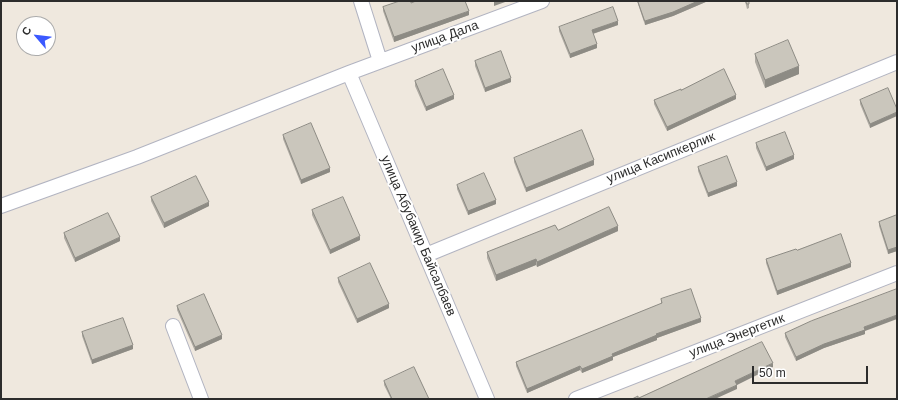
<!DOCTYPE html>
<html>
<head>
<meta charset="utf-8">
<style>
	body { margin:0 }
	#map { position:relative; width:898px; height:400px; overflow:hidden; background:#efe8de; font-family:Arial,sans-serif }
	canvas { display:block }
	.frame { position:absolute; inset:0; border:2px solid #2c2c2c; pointer-events:none }
	.north { position:absolute; left:16px; top:16px; width:40px; height:40px; box-sizing:border-box; background:#fff; border:1px solid #ababab; border-radius:50%; rotate:298deg; font-size:11px; font-weight:700; line-height:16px; text-align:center; color:#2c2c2c }
	.north::after { content:''; display:block; margin:auto; width:14px; height:18px; background:#3b59ff; clip-path:polygon(50% 0,100% 100%,50% 72%,0 100%) }
	.scale { position:absolute; left:752px; top:366px; width:116px; height:18px; box-sizing:border-box; border:2px solid #2c2c2c; border-top:0; padding-left:5px; font-size:12px; line-height:14px; white-space:nowrap; color:#2c2c2c; -webkit-text-stroke:3px #fff; paint-order:stroke }
</style>
</head>
<body>
<div id="map">
<canvas width="898" height="400"></canvas>
<div class="frame"></div>
<div class="north">С</div>
<div class="scale">50 m</div>
</div>
<script>
const c = document.querySelector('canvas').getContext('2d');
c.lineJoin = 'round';
function strokePath(path, color, width, dash) {
  c.strokeStyle = color;
  c.lineWidth = width;
  c.lineCap = dash ? 'butt' : 'round';
  c.setLineDash(dash || []);
  c.stroke(path);
}
function paint(path, color) {
  c.fillStyle = color;
  c.fill(path, 'evenodd');
}
function label(font, color, halo, rows, align = 'center') {
  c.font = font + ' Arial,sans-serif';
  c.lineWidth = 4;
  c.setLineDash([]);
  c.textBaseline = 'middle';
  c.strokeStyle = halo;
  c.fillStyle = color;
  for (const [text, x, y, turn = 0] of rows) {
    c.save();
    c.translate(x, y);
    c.rotate((+turn || 0) * Math.PI / 180);
    c.textAlign = isNaN(turn) ? turn : align;
    if (halo) c.strokeText(text, 0, 0);
    c.fillText(text, 0, 0);
    c.restore();
  }
}
const street = new Path2D(`
	M361 1 380 61
	M349 73 487 399
	M1 206 137 157 349 73 542 1
	M426 255 897 62
	M173 326 201 399
	M576 399 897 273`);
const wall = new Path2D(`
	M637 1H708L673 16 645 25Z
	M745 1H749V8L747 9Z
	M411 3 469 15 394 42 383 11V7Z
	M618 25 593 34 597 48 570 58 559 31V27Z
	M755 54 799 74 765 88 755 62Z
	M475 61 511 82 485 92 475 66Z
	M415 81 454 99 426 111 415 86Z
	M681 90 736 99 667 131 654 104V100Z
	M860 100 897 109 870 128 860 104Z
	M283 135 330 172 301 184 283 139Z
	M756 143 794 159 766 171 756 148Z
	M514 158 594 165 526 192 514 162Z
	M698 167 737 186 708 197 698 171Z
	M457 185 496 204 468 215 457 189Z
	M151 197 209 206 164 228 151 201Z
	M312 210 360 240 330 254 312 215Z
	M897 215V251L888 254 879 226V222Z
	M558 230 618 231 537 267 536 265 496 281 487 258V252Z
	M64 233 120 241 75 262 64 238Z
	M766 259 851 267 777 295 766 263Z
	M338 278 389 308 357 323 338 282Z
	M661 299 701 322 657 338V340L613 357V360L582 373 580 370 527 393 516 366V362L661 304Z
	M177 306 222 339 195 351 177 310Z
	M865 331V334L824 348 796 361 785 337V333Z
	M82 332 133 349 92 364 82 336Z
	M384 381 429 399H391L384 385Z`);
const shadedWall = new Path2D(`
	M497 1H508L494 6V2Z
	M698 1H708L673 16 645 25V21Z
	M469 11V15L394 42V37Z
	M618 21V25L592 34V30Z
	M597 44V48L570 58V54Z
	M799 66V74L765 88V80Z
	M511 78V82L485 92V88Z
	M454 95V99L426 111V107Z
	M736 95V99L667 131V127Z
	M897 112V116L870 128V124Z
	M794 155V159L766 171V167Z
	M594 160V165L526 192V188Z
	M330 168V172L301 184V180Z
	M737 182V186L708 197V193Z
	M496 200V204L468 215V211Z
	M209 202V206L164 228V223Z
	M618 226V231L537 267V262Z
	M360 236V240L330 254V250Z
	M120 237V241L75 262V258Z
	M897 247V251L888 254V250Z
	M536 259V265L496 281V275Z
	M851 263V267L777 295V291Z
	M389 304V308L357 323V319Z
	M897 315V319L865 331V334L824 348 796 361V357L824 344 864 327Z
	M701 318V322L657 338V340L613 357V360L582 373V369L612 354 656 334Z
	M222 335V339L195 351V347Z
	M133 345V349L92 364V360Z
	M773 363V367L735 386V381Z
	M580 366V370L527 393V389Z
	M737 385V389L715 399H706Z`);
const building = new Path2D(`
	M400 1H411V3L416 1H465L469 11 394 37 383 7Z
	M638 1H698L673 12 645 21Z
	M746 1H749V4H747Z
	M613 7 618 21 592 30 597 44 570 54 559 27Z
	M788 40 799 66 765 80 755 54Z
	M501 51 511 78 485 88 475 61Z
	M443 69 454 95 426 107 415 81Z
	M724 69 736 95 667 127 654 100 681 89V90Z
	M888 88 897 109V112L870 124 860 100Z
	M311 123 330 168 301 180 283 135Z
	M582 130 594 160 526 188 514 158Z
	M785 132 794 155 766 167 756 143Z
	M727 156 737 182 708 193 698 167Z
	M484 173 496 200 468 211 457 185Z
	M196 176 209 202 164 223 151 197Z
	M343 197 360 236 330 250 312 210Z
	M609 207 618 226 537 262 536 259 496 275 487 252 555 225 558 230Z
	M108 213 120 237 75 258 64 233Z
	M897 215V247L888 250 879 222Z
	M841 234 851 263 777 291 766 259 796 249 797 250Z
	M370 263 389 304 357 319 338 278Z
	M691 289 701 318 656 334 657 335 612 354 613 356 582 369 580 366 527 389 516 362 662 303 661 299Z
	M897 289V315L864 327 865 330 824 344 796 357 785 333 811 321Z
	M204 294 222 335 195 347 177 306Z
	M123 318 133 345 92 360 82 332Z
	M762 342 773 363 735 381 737 385 710 397 706 399H632L638 396V398Z
	M414 367 429 399H392L384 381Z`);
const streetNames = [
	["улица Дала",445,37,-20],
	["улица Касипкерлик",661,158,-22],
	["улица Абубакир Байсалбаев",418,236,67],
	["улица Энергетик",737,336,-21]
];
strokePath(street, '#b2b4c1', 16);
strokePath(street, '#fff', 14);
paint(wall, '#aeaaa2');
paint(shadedWall, '#8d8b84');
paint(building, '#cac6bc');
strokePath(building, '#8d8b84', 1);
label('13px', '#2c2c2c', '#fff', streetNames);
</script>
</body>
</html>
